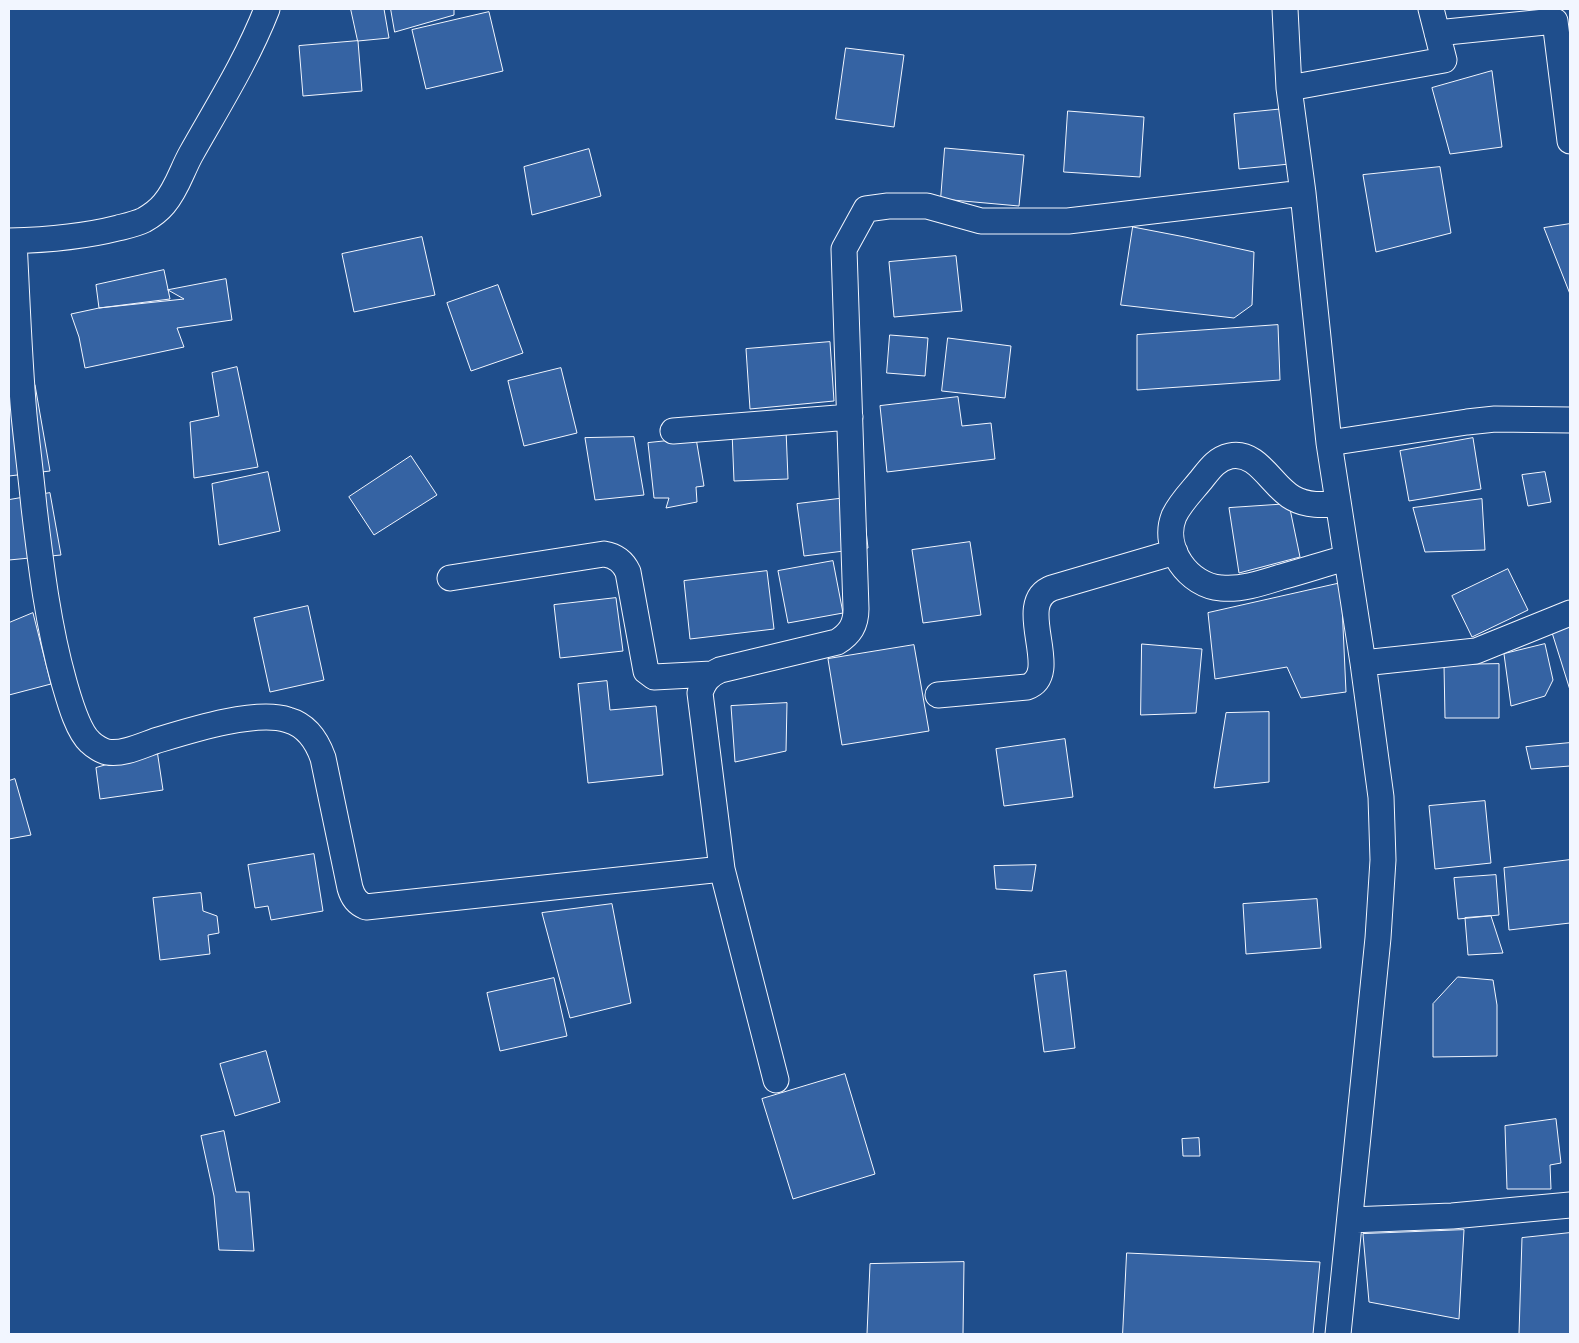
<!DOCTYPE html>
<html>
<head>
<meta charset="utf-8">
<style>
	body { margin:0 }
	#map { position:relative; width:1579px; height:1343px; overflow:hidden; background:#1f4e8c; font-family:"PT Sans Narrow",sans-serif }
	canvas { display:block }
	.frame { position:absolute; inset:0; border:10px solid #f2f6ff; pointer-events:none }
</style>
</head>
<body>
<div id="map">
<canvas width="1579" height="1343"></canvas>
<div class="frame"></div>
</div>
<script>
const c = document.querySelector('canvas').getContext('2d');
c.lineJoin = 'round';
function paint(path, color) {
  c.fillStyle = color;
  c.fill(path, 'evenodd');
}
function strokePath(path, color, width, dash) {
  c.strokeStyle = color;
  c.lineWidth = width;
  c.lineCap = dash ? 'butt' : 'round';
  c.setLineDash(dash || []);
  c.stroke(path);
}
const building = new Path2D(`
	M351 9H384L389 38 358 41Z
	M391 9H454V15L395 32Z
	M489 12 503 71 426 89 412 30Z
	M358 41 362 91 303 96 299 46Z
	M846 48 904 55 894 127 836 119Z
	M1492 71 1502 147 1450 154 1432 88Z
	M1294 108 1300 163 1239 169 1234 114Z
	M1068 111 1144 117 1140 177 1064 172Z
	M945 148 1024 155 1019 206 941 199Z
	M589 149 601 196 532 215 524 167Z
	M1440 167 1451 233 1376 252 1363 175Z
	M1570 224V294L1544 228Z
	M1133 227 1185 237 1254 252 1252 305 1234 318 1121 305Z
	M422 237 435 295 354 312 342 254Z
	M956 256 962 311 894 317 889 262Z
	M164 270 170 299 99 308 96 285Z
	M226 279 232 320 177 328 184 347 85 368 79 337 71 314 99 308 184 299 168 290Z
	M498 285 523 353 471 371 447 303Z
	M1278 325 1280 380 1137 390V335Z
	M890 335 928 338 925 376 887 373Z
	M948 338 1011 346 1005 398 942 391Z
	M830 342 834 401 750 409 746 349Z
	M237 367 258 467 194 478 190 422 219 416 212 373Z
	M561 368 577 433 524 446 508 381Z
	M35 385 50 471 9 476V395Z
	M958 397 962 426 991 423 995 459 887 472 880 406Z
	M786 429 788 479 734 481 732 431Z
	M634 437 644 495 595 500 585 438Z
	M696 438 704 486 696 487 697 502 666 508 669 498H654L648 443Z
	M1473 438 1481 489 1409 501 1400 451Z
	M411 456 437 495 374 535 349 497Z
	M268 472 280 531 219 545 212 484Z
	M1545 472 1551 502 1528 506 1522 475Z
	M50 493 61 555 9 560V500Z
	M862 496 868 548 804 556 797 504Z
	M1482 499 1485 550 1425 552 1413 508Z
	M1289 504 1300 557 1239 573 1229 508Z
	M970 542 981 615 923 623 912 550Z
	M833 561 843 613 788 623 778 571Z
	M1508 569 1528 610 1472 637 1452 596Z
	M767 571 774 629 690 639 684 581Z
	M1341 583 1346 692 1301 698 1287 667 1215 679 1208 613Z
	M616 598 623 651 560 658 554 605Z
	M308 606 324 680 270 692 254 618Z
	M33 613 51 684 9 695V623Z
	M1570 617V690L1549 623Z
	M1142 644 1202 649 1196 713 1141 715Z
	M1545 644 1553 680 1545 696 1511 706 1504 654Z
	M914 645 929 731 842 745 828 659Z
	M1499 664V718H1445L1444 665Z
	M607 681 610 710 656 706 663 775 588 783 578 684Z
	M787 703 786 751 735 762 731 706Z
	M1269 712V782L1214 788 1226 713Z
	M1065 739 1073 797 1004 806 996 749Z
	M1570 743V766L1531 769 1526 747Z
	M157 750 163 790 100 799 96 768Z
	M15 779 31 835 9 839V781Z
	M1485 801 1491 863 1435 869 1429 806Z
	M314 854 323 911 271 920 268 906 255 908 248 865Z
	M1570 860V923L1509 930 1504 868Z
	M1036 865 1032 891 996 889 994 866Z
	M1496 875 1499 915 1458 919 1454 878Z
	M201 893 203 911 217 916 219 933 208 935 210 954 160 960 153 898Z
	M1317 899 1321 948 1246 954 1243 904Z
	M612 904 631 1003 570 1018 542 913Z
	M1491 916 1503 953 1468 955 1465 918Z
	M1066 971 1075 1048 1044 1052 1034 975Z
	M1458 977 1493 980 1497 1005V1056L1433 1057V1004Z
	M554 978 567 1036 500 1051 487 993Z
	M266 1051 280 1102 235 1116 220 1064Z
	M845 1074 875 1174 793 1199 762 1099Z
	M1556 1119 1561 1163 1550 1165 1551 1189H1507L1505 1126Z
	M224 1131 236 1192H249L254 1251 219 1250 214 1196 201 1136Z
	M1199 1138 1200 1156H1183L1182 1139Z
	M1464 1230 1459 1319 1369 1302 1363 1234Z
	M1570 1233V1334H1519L1522 1238Z
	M1127 1253 1320 1262 1313 1334H1123Z
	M964 1262 963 1334H867L870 1264Z`);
const street = new Path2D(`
	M1285 9 1289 88 1303 193 1329 443 1363 663 1381 797 1383 860 1378 938 1338 1334
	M1437 33 1555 21 1570 141
	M1289 88 1444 60 1431 9
	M9 241C45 240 83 237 118 228 126 226 136 224 144 220 151 216 159 210 164 204 177 189 182 170 191 154 218 106 247 60 267 9
	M14 241C17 298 19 357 24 415 27 445 31 476 34 507 41 566 48 625 64 682 69 699 77 730 90 742 94 746 102 751 107 752 122 755 141 746 155 741 188 731 256 709 288 720 306 725 317 741 323 758L350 888C353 898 357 903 366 907L722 869
	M673 431 850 417
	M1329 443 1467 422 1495 419 1570 420
	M1338 504C1323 505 1307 506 1293 498 1272 487 1258 450 1230 456 1216 459 1209 470 1201 480 1192 491 1180 503 1174 516 1161 548 1189 586 1221 588 1241 590 1262 583 1281 577 1303 571 1324 564 1346 558
	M450 578 604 554C616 556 623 561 628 572L646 671 654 677 712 674
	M1363 663 1476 651 1570 613
	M938 695 1027 687C1064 674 1012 603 1052 588L1175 552
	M776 1080 722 869 700 693C704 681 709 675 720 670L837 642C850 634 856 625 856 609L844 249 866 209 888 206H927L981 221H1068L1303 193
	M1350 1220 1452 1216 1570 1205`);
paint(building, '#3563a3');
strokePath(building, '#f2f6ff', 1);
strokePath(street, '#f2f6ff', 27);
strokePath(street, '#1f4e8c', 25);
</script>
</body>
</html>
